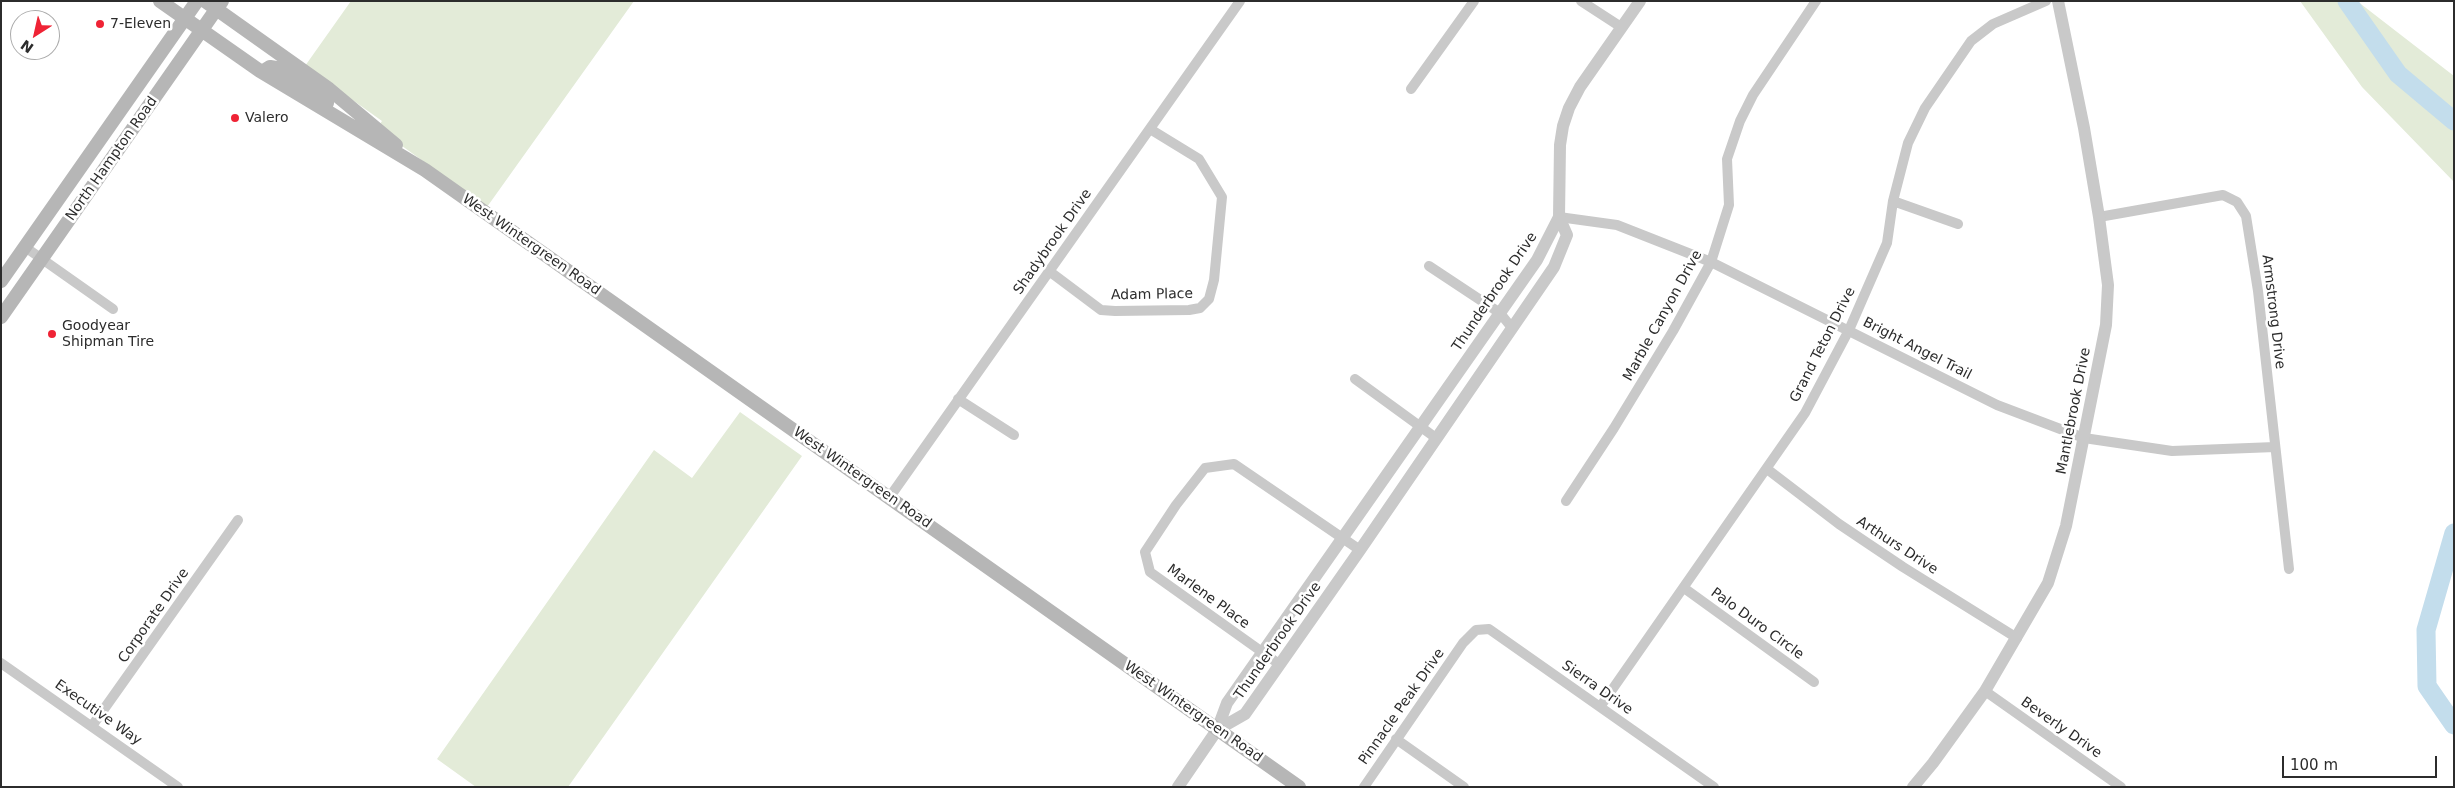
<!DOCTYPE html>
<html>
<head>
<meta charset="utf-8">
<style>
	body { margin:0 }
	#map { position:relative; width:2455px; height:788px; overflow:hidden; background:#fff; font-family:"DejaVu Sans",sans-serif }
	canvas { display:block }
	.frame { position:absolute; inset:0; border:2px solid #2c2c2c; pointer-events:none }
	.north { position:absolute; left:10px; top:10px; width:50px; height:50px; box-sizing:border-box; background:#fff; border:1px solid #ababab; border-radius:50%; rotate:215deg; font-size:14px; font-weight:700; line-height:20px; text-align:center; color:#2c2c2c }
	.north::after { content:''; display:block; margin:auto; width:18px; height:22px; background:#ef2335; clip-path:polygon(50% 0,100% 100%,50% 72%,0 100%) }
	.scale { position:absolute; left:2282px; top:756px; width:155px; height:22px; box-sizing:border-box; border:2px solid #2c2c2c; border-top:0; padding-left:6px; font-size:15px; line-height:18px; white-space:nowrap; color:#2c2c2c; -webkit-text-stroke:4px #fff; paint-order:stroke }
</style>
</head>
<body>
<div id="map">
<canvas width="2455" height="788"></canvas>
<div class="frame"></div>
<div class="north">N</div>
<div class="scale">100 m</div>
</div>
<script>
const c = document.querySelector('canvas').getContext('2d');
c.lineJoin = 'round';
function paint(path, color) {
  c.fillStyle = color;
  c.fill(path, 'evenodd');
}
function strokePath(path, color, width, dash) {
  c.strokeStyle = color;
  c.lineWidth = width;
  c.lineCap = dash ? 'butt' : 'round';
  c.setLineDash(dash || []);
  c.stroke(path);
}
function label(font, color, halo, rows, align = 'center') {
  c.font = font + ' "DejaVu Sans",sans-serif';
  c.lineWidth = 5;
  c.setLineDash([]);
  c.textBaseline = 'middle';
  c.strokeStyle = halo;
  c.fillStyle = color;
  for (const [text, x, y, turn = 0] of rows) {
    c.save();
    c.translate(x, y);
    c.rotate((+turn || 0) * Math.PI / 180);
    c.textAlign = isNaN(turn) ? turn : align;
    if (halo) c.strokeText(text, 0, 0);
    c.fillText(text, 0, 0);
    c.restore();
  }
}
const green = new Path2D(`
	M351 1H634L487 207 377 128 382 121 305 66Z
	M2300 1H2357L2454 76V182L2362 87Z
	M740 412 802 456 568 787H476L437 759 654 450 692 478Z`);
const river = new Path2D(`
	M2347 1 2398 74 2454 121
	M2454 533 2426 630 2427 686 2454 725`);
const minor = new Path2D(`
	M1581 1 1621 27
	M1411 89 1474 1
	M1893 201 1958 224
	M1559 217 1617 225 1711 262 1997 405 2084 438 2172 451 2275 447
	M2099 217 2223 195 2237 202 2246 216 2258 291 2289 569
	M25 247 113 309
	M1429 266 1500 313 1512 328
	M1049 271 1101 310 1115 311 1189 310 1200 308 1209 299 1214 280 1222 197 1199 159 1150 129
	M1355 379 1436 438
	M958 399 1014 435
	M1767 469 1839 524 1903 567 2017 638
	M889 498 1240 1
	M1566 501 1614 428 1673 331 1711 262 1729 205 1727 159 1740 121 1753 95 1816 1
	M1684 588 1814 682
	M1 663 178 787
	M1279 664 1150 572 1145 552 1176 505 1205 468 1234 464 1360 550
	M1985 691 2121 787
	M1600 707 1805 413 1849 330 1887 243 1893 201 1908 143 1925 108 1971 41 1993 24 2046 1
	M92 726 238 520
	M1396 739 1464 787
	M1364 787 1463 643 1476 630 1489 629 1714 787`);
const tertiary = new Path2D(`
	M1217 730 1245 714 1360 550 1554 267 1567 235 1559 217 1560 145 1563 126 1569 108 1580 87 1640 1
	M1178 787 1217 730 1227 703 1537 260 1559 217
	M1913 787 1933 763 1985 691 2048 583 2066 526 2106 325 2108 285 2099 217 2084 128 2058 1`);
const secondary = new Path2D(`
	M160 1 260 71 425 170 1299 787
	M205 1 329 89 396 145
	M262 72 270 67 276 68 327 103
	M1 281 197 1
	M1 317 222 1`);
const markers = [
	[100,24,5,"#ef2335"],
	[235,118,5,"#ef2335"],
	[52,334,5,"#ef2335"]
];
const poiNames = [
	["7-Eleven",110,24],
	["Valero",245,118],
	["Goodyear",62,326],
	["Shipman Tire",62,342]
];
const streetNames = [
	["North Hampton Road",112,159,-55],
	["Shadybrook Drive",1053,242,-55],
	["West Wintergreen Road",531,245,35],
	["Thunderbrook Drive",1495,292,-56],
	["Adam Place",1152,295,-1],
	["Armstrong Drive",2273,312,83],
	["Marble Canyon Drive",1663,316,-61],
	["Grand Teton Drive",1823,345,-63],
	["Bright Angel Trail",1917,349,27],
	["Mantlebrook Drive",2074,411,-79],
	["West Wintergreen Road",862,478,35],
	["Arthurs Drive",1897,546,33],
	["Marlene Place",1208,597,36],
	["Corporate Drive",154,616,-55],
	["Palo Duro Circle",1757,624,36],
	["Thunderbrook Drive",1278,641,-55],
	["Sierra Drive",1597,688,35],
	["Pinnacle Peak Drive",1402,707,-55],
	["West Wintergreen Road",1193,712,35],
	["Executive Way",98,713,35],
	["Beverly Drive",2061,728,35]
];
paint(green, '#e3ebd8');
strokePath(river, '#c3ddec', 19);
strokePath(minor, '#c9c9c9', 10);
strokePath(tertiary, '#c9c9c9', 12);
strokePath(secondary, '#b6b6b6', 14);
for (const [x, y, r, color] of markers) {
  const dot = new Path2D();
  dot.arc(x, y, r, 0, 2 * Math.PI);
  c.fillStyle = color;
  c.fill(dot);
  strokePath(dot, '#fff', 2);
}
label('14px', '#2c2c2c', '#fff', poiNames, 'left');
label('14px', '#2c2c2c', '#fff', streetNames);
</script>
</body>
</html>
